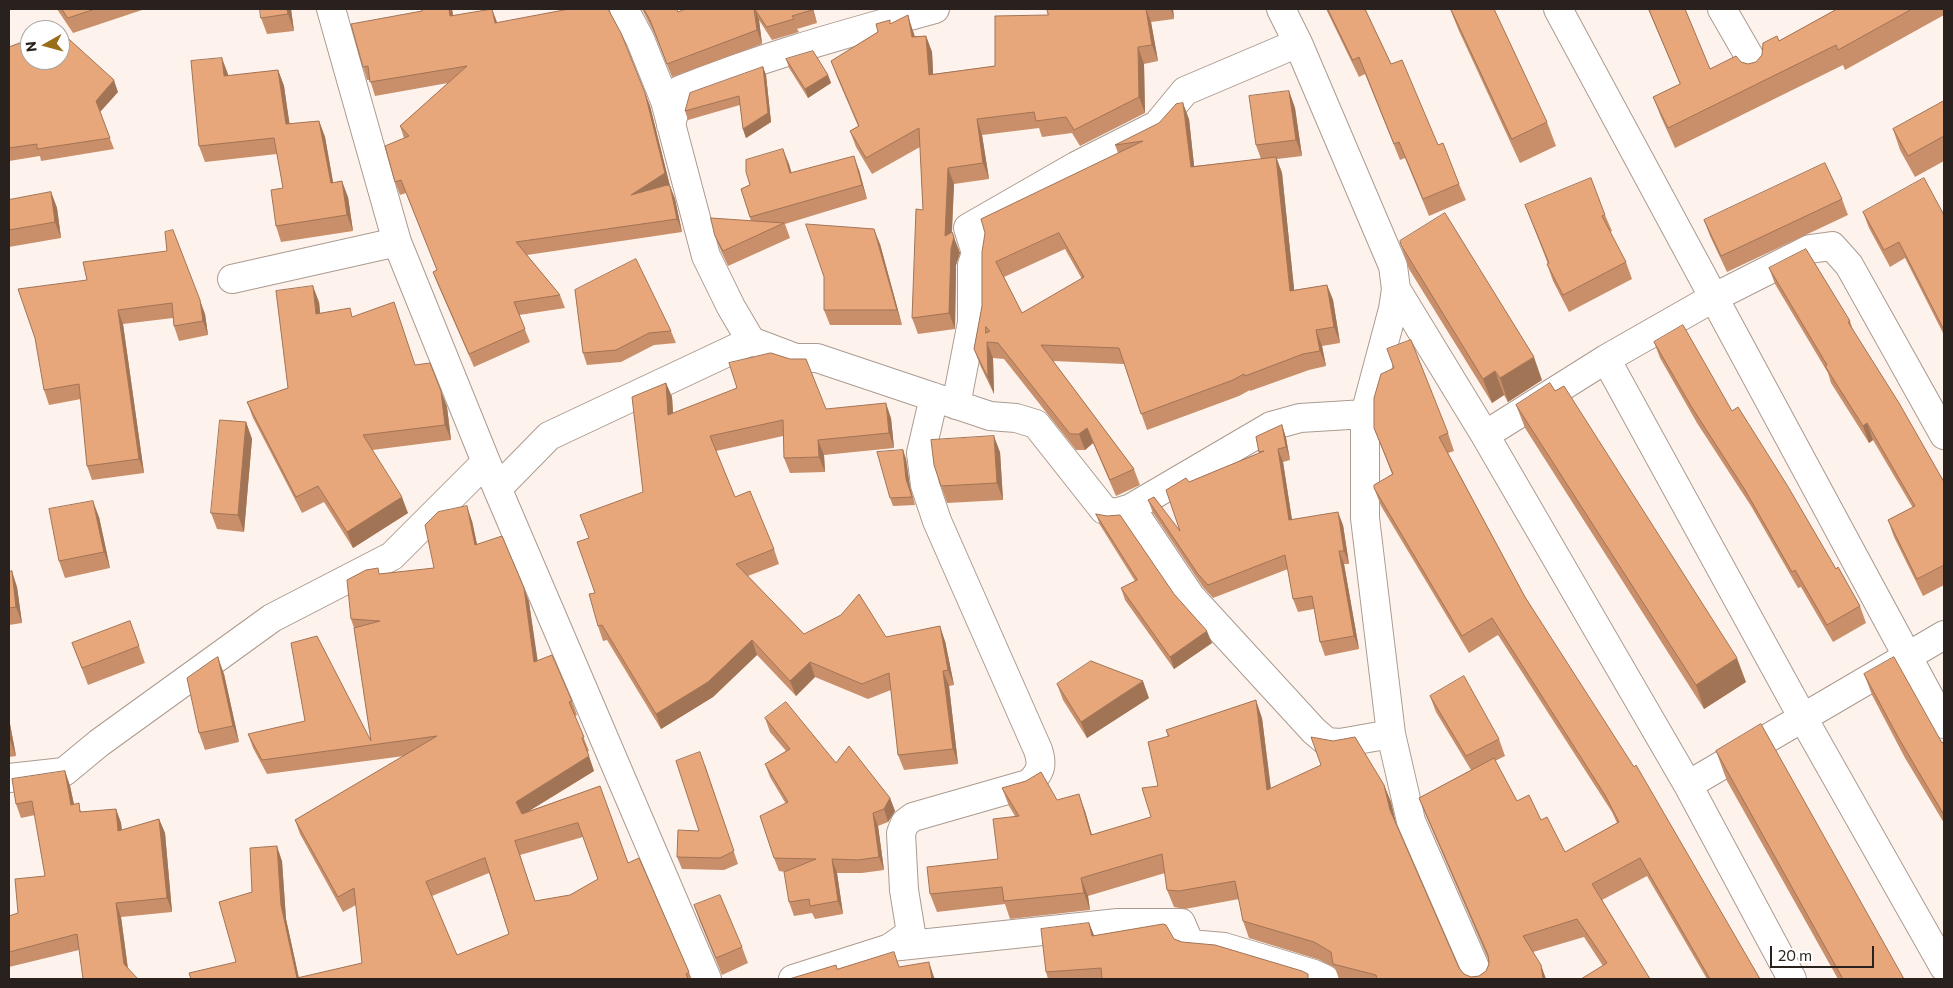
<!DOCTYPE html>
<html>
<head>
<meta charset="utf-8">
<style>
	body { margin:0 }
	#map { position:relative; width:1953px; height:988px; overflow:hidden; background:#fef3ec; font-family:Commissioner,sans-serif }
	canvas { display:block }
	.frame { position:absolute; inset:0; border:10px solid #28211d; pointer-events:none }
	.north { position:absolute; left:20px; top:20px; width:50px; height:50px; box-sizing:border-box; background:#fff; border:1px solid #a9a6a5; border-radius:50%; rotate:263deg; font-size:14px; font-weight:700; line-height:20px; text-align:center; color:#28211d }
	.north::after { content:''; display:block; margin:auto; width:18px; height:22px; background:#986e1b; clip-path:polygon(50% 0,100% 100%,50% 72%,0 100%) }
	.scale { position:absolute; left:1770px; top:946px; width:104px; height:22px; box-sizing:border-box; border:2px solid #28211d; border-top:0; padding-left:6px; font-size:15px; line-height:18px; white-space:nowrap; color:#28211d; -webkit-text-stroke:4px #fff; paint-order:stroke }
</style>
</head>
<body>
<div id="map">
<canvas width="1953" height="988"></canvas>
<div class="frame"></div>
<div class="north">N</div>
<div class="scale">20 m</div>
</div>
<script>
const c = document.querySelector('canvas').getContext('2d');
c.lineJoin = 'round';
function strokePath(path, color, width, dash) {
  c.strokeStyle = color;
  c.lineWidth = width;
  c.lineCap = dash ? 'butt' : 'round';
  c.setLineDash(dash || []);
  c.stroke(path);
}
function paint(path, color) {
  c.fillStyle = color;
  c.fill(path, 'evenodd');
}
const street = new Path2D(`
	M331 9 397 242 486 462 707 979
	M624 9 640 39 665 101 706 256 731 307 751 341
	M1281 9 1298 43 1393 266 1396 289 1393 309 1365 414V518L1391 734 1411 821 1480 979
	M1558 9 1944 724
	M1722 9 1756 68
	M671 125 680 90C763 56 849 33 935 9
	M232 279 397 242
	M1396 289 1485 435 1688 785 1792 979
	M1606 359 1803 718 1944 967
	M956 405 972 322V265L976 253 968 228 1076 166 1157 125 1185 91 1298 43
	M1485 435 1606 359 1713 298 1810 249 1832 246 1849 265 1944 435
	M498 488 549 436 751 341 796 358H817L990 416 1016 418 1036 424 1104 510 1115 513 1131 508 1271 426 1300 418 1365 414
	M1131 508 1191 597 1314 731 1327 742 1340 743 1391 734
	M9 778 64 772 99 743 272 618 392 556 486 462
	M1688 785 1944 635
	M891 947 1118 923H1181L1190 944 1224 947 1314 974 1325 979
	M793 979 890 948 911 933 904 890 901 833 905 823 913 817 1028 784C1041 773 1043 765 1038 750L937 521 925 485 921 453 934 397`);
const wall = new Path2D(`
	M57 9H145L73 33Z
	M291 9 294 31 267 34 261 18Z
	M421 9H452L453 15 497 23 645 93 650 106 670 186 675 199 682 232 527 255 560 295 565 308 519 315 530 342 474 367 438 285 433 272 437 270 406 193 400 195 395 182 404 138 400 126 448 83 375 96 370 80H367L363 67 422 11Z
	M642 9H677L678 12 685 9H813L817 23 797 29 799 32 772 40 759 20 762 44 672 77 654 33Z
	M1047 9H1173L1174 19 1151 22 1158 61 1144 64 1145 113 1080 146 1072 133 1042 137 1039 128 982 135 989 179 954 184 952 233 960 253 956 265 955 329 918 334 912 318 923 210 920 147 872 174 856 147 850 131 858 126 837 77 831 61 892 23 913 31 915 36H926L932 52 933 74 995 66 1048 15Z
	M1326 9H1365L1391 64 1459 184 1466 200 1429 216 1405 158 1400 160 1365 74 1359 77Z
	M1450 9 1547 122 1556 146 1520 163 1459 31Z
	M1648 9H1685L1710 69 1741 62 1748 64 1756 62 1779 41 1837 9H1944V15L1845 70 1843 65 1675 148 1661 117 1653 97 1680 84Z
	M9 47 118 92 100 112 114 149 41 161 40 156 9 161Z
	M786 59 828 75 831 83 808 98 789 68Z
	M763 67 766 75 771 122 746 138 743 129 740 105 688 120 685 111Z
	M278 70 284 86 289 124 319 121 325 137 333 182 348 197 353 231 281 242 276 226 283 188 277 154 205 162 199 146 228 74V76Z
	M1289 91 1295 108 1302 156 1277 159 1282 173 1294 290 1327 285 1333 300 1340 343 1322 346 1326 366 1309 370 1250 391V390L1239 396 1147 430 1124 364 1053 361 1134 469 1140 485 1116 496 1093 443 1085 450H1076L1004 359 993 358 994 394 980 365 974 349 982 306V252L1118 153 1115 145 1189 119 1194 166 1261 159 1256 145ZM1065 249 1082 279 1022 313 1004 277Z
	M1944 101V161L1915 177 1900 150 1893 129Z
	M789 164 791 173 859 170 867 199 785 224 790 238 728 266 721 251 715 236 751 221 741 189Z
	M51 192 57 208 61 238 9 247V200Z
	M1842 199 1848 215 1727 272 1710 236 1704 220Z
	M1525 205 1605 215 1612 231 1610 232 1626 262 1632 279 1569 312 1553 281 1547 264H1548Z
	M1863 212 1944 215V335L1905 258 1890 267 1869 228Z
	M880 244 902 325H830L824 310Z
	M1401 245 1542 380 1508 402 1504 395 1492 403 1409 269Z
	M83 262 205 314 208 335 179 341 174 326 173 318 123 324 144 473 92 480 87 466 81 399 49 405 44 390 87 280Z
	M1769 268 1850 321 1854 333 1944 482V585L1923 596 1894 537 1888 520 1913 508 1873 440 1869 443 1831 383 1828 373 1775 284Z
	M575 290 671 331 676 343 654 345 621 362 587 365 583 353Z
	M319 302 320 313 353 317 415 365 441 391 447 407 451 440 372 450 408 513 353 548 324 502 302 513 253 418 247 402 288 388Z
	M1654 342 1732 411 1860 606 1866 623 1833 642 1801 587 1798 588 1751 506 1697 423 1660 358Z
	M666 383 672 397 673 413 826 409 891 418 894 448 824 455 825 472 790 473 784 458 783 436 716 451 735 497 774 549 779 564 748 576 804 634 886 637 945 641 954 685 949 686 958 764 904 770 898 755 891 690 868 699 815 677 796 696 757 655 713 697 661 729 607 640 603 641 598 626 589 538 643 492Z
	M1516 405 1746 682 1704 709 1525 428Z
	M246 422 252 439 244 532 217 529 211 513Z
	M1282 425 1286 438 1290 460 1283 462 1292 520 1343 525 1349 564H1344L1359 649 1325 656 1320 642 1314 609 1298 612 1293 599 1288 569 1213 598 1203 587 1153 513 1148 500 1180 531 1189 482 1259 453 1256 437Z
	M1374 428 1448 433 1454 451 1448 453 1525 597 1760 979H1707L1647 876 1602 900 1650 979 1603 966 1584 937 1533 952 1546 979H1339L1335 968 1320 960 1249 938 1243 921 1239 899 1185 909 1174 907 1167 890 1165 873 1088 896 1090 910 1010 919 1005 904 937 912 930 894 998 859 1015 816 1009 806 1002 788 1057 800 1085 811 1092 835 1151 817 1168 737 1166 730 1262 718 1271 788 1384 785 1391 802 1395 821 1459 968 1464 974 1471 977 1479 976 1486 971 1489 964 1488 959 1426 816 1419 798 1471 770 1436 712 1430 696 1499 739 1505 756 1495 761 1517 801 1541 820 1565 852 1617 823 1612 812 1498 635 1469 653 1381 506 1374 488 1392 474Z
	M903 450 906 459 910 487 915 505 893 506 890 498Z
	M1000 452 1003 500 947 503 941 486Z
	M1096 514 1212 643 1174 669 1125 600 1121 588 1135 581 1100 525Z
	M99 517 110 568 65 578 59 561Z
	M472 521 477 544 524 588 529 602 537 660 572 701 577 715 575 716 589 751 587 752 594 771 529 811 600 786 628 863 689 972 691 979H191L236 962 252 892 282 861 286 919 299 978 362 963 356 905 343 912 300 834 295 820 404 756 267 774 253 748 248 734 371 741 354 628 351 619 380 574 434 568ZM583 837 598 880 570 895 535 901 520 855ZM489 873 509 934 457 955 432 896Z
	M9 572 17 587 22 623 9 625Z
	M130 621 145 663 88 685 72 643Z
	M224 674 239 742 205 750 199 733Z
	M1864 674 1942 743H1944V823L1905 758 1872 695Z
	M1057 684 1149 698 1087 738 1063 700Z
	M765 718 836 763 890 798 895 811 888 822 878 826 884 870 862 873H837L843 914 815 919 812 913 794 916 789 902 785 872 779 871 774 858 786 804 770 777 765 764 786 751 770 732Z
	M9 719 10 724 16 756 9 757Z
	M1716 751 1904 979H1838L1727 781Z
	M705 765 738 864 724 870 682 869 677 857 699 831Z
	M65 771 70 786 74 804 82 812 116 809 121 823 122 830 159 819 165 833 172 912 121 917 128 968 79 950 9 967V923L18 913 45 876 35 815 21 818 16 804Z
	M694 905 742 947 748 963 722 975 700 922Z
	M1089 923 1094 935 1174 939 1182 942 1310 979H1048L1046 972Z`);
const shadedWall = new Path2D(`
	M287 9H291L294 31 288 14Z
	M449 9H452L455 29 450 16Z
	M492 9 497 22 499 36 495 23Z
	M755 9 759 20 762 44 757 30Z
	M812 9H813L817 23Z
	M1146 9 1151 22 1158 61 1152 45Z
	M1171 9H1173L1174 19Z
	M908 15 913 31 918 53 912 37Z
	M926 36 932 52 934 91 929 75Z
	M1138 47 1144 64 1145 113 1139 97Z
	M222 58 228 74 230 92 224 76Z
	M763 67 766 75 771 122 746 138 743 129Z
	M278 70 284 86 292 140 286 124Z
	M828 75 831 83 808 98 805 89Z
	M114 80 118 92 100 112 96 101Z
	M1289 91 1295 108 1302 156 1296 140Z
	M645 93 650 106 670 186 631 195Z
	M1183 103 1189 119 1196 183 1191 167Z
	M977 119 982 135 989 179 983 163Z
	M319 121 325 137 336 199 331 183Z
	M783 149 789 164 796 188 790 173Z
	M854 156 859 170 867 199 862 185Z
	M1276 157 1282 173 1296 307 1290 291Z
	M948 168 954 184 951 247 952 232 960 253 956 265 955 329 949 313 945 236Z
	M342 181 348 197 353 231 347 215Z
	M670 186 675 199 682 232 677 219Z
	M51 192 57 208 61 238 55 222Z
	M874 229 880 244 902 325 897 310Z
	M1327 285 1333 300 1340 343 1334 327Z
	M313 286 319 302 322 330 316 314Z
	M200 300 205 314 208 335 203 321Z
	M118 310 123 324 144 473 139 459Z
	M1316 330 1322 346 1326 366 1320 351Z
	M987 342 993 358 994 394 988 378Z
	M1534 357 1542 380 1508 402 1500 378Z
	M1495 371 1504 395 1492 403 1483 379Z
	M666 383 672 397 674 429 668 415Z
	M441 391 447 407 451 440 445 425Z
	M886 403 891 418 894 448 889 433Z
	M246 422 252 439 244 532 238 515Z
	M1867 423 1873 440 1869 443 1863 426Z
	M1282 425 1286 438 1290 460 1286 447Z
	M1087 428 1093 443 1085 450 1079 434Z
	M994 436 1000 452 1003 500 997 483Z
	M818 440 824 455 825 472 819 457Z
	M1278 449 1283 462 1294 533 1289 520Z
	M903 450 906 459 910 487 915 505 906 479Z
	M402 497 408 513 353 548 347 532Z
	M93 501 99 517 110 568 104 552Z
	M467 506 472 521 480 559 475 545Z
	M1338 512 1343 525 1349 564 1344 551Z
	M1339 551 1344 564 1359 649 1354 636Z
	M12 571 17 587 22 623 16 607Z
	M524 588 529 602 540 676 534 662Z
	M940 626 945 641 954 685 948 670Z
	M1207 631 1212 643 1174 669 1170 657Z
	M752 640 757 655 713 697 661 729 656 714Z
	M218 657 224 674 239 742 233 726Z
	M1737 658 1746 682 1704 709 1696 685Z
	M810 662 815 677 796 696 790 681Z
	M943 671 949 686 958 764 953 749Z
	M1143 681 1149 698 1087 738 1081 722Z
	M1256 700 1262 718 1273 808 1267 790Z
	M9 719 10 724 16 756 10 740 9 733Z
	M589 756 594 771 521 816 516 802Z
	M65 771 70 786 77 819 71 805Z
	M1384 785 1391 802 1397 827 1390 810Z
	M1079 794 1085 811 1097 853 1091 835Z
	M890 798 895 811 888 822 884 809Z
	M116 809 121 823 123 845 118 831Z
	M873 813 878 826 884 870 879 857Z
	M159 819 165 833 172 912 167 898Z
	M277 846 282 861 286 919 299 979H297L281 905Z
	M832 859 837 873 843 914 838 901Z
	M1081 878 1088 896 1090 910 1084 893Z
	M116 903 121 917 129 978 124 964Z
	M1089 923 1096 941 1092 936Z
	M929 962 934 977 935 979H932Z
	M1541 965 1546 979H1543Z`);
const building = new Path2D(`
	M62 9H95L68 18Z
	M260 9H287L288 14 261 18Z
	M421 9H449L450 16 492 9 495 23 569 9H608L621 33 645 93 665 173 631 195 667 185 670 186 677 219 516 242 560 295 514 302 525 329 469 354 433 272 437 270 401 180 395 182 385 146 409 136 400 126 467 66 370 82 368 66 363 67 351 24 422 11Z
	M644 9H677L678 12 685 9H754L757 30 667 64 650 20Z
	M755 9H812V10L792 16 794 19 767 27Z
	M1047 9H1146L1152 45 1138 47 1139 97 1074 130 1066 117 1036 121 1034 112 977 119 983 163 948 168 945 236 952 232 954 237 951 249 949 313 912 318 916 209 923 210 919 128 866 158 850 131 859 126 831 61 878 32 876 24 890 20V24L908 15 912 37 926 36 929 75 995 66V16L1048 15Z
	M1328 9H1365L1391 64 1402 60 1438 145 1443 143 1459 184 1423 199 1399 142 1394 144 1359 57 1353 60Z
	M1451 9H1494L1547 122 1512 139Z
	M1649 9H1685L1710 69 1736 56 1741 62 1748 64 1756 62 1762 55 1763 43 1777 36 1779 41 1837 9H1912L1838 50 1836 45 1668 128 1653 97 1680 84Z
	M60 31 114 80 96 101 110 138 37 149V144L9 148V47L30 39V60H60Z
	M813 51 828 75 805 89 786 59Z
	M222 58 224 76 278 70 286 124 319 121 331 183 342 181 347 215 276 226 271 190 283 188 274 138 199 146 191 61Z
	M763 67 768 113 743 129 739 96 685 111 690 93Z
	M1289 91 1296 140 1256 145 1249 96Z
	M1944 101V136L1908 156 1893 129Z
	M1183 103 1191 167 1276 157 1290 291 1327 285 1334 327 1316 330 1320 351 1303 354 1245 376 1244 374 1233 380 1141 414 1119 348 1041 345 1134 469 1110 480 1087 428 1079 434H1070L998 343 987 342 988 378 974 349 982 306V252L985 233 981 219 1143 141 1115 145 1159 123 1176 104ZM1059 233 1084 277 1022 313 996 262ZM986 327 990 331 986 333Z
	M783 149 790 173 854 156 862 185 750 217 741 189 750 185 746 172V160Z
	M1825 163 1842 199 1721 256 1704 220Z
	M1591 178 1605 215 1602 216 1626 262 1563 295 1547 264 1549 263 1525 205Z
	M1924 178 1944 215V330L1899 242 1884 250 1863 212Z
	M51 192 55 222 9 230V200Z
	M1445 213 1534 357 1500 378 1495 371 1483 379 1401 245 1400 241Z
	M711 218 784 223 723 251 715 236Z
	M806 224 874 229 897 310H824V277Z
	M173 230 200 300 203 321 174 326 172 303 118 310 139 459 87 466 79 384 44 390 35 338 18 289 87 280 83 262 167 251 165 232Z
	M1806 249 1850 321 1848 322 1899 403 1944 482V565L1917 579 1888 520 1915 506 1867 423 1863 426 1825 366 1827 365 1769 268Z
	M636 259 671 331 649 333 616 350 583 353 575 290Z
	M313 286 316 314 350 308 352 317 394 302 415 365 430 363 441 391 445 425 363 435 402 497 347 532 318 486 296 497 247 402 288 388 276 291Z
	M1683 325 1732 411 1738 407 1787 485 1836 569 1838 567 1860 606 1827 625 1795 570 1792 572 1745 490 1691 406 1654 342Z
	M1411 340 1448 433 1439 437 1525 597 1634 767 1636 765 1760 979H1710L1640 858 1592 884 1650 979H1581L1607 963 1577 919 1523 936 1541 965 1543 979H1377L1376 975 1333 964 1331 952 1314 942 1243 921 1235 881 1179 891 1167 890 1162 854 1081 878 1084 893 1004 901 1002 887 930 894 927 867 998 859 993 819 1019 816 1002 788 1026 781 1041 772 1057 800 1079 794 1091 835 1151 817 1142 788 1158 786 1148 742 1169 736 1166 730 1256 700 1267 790 1321 765 1311 737 1333 741 1355 737 1384 785 1390 810 1459 968 1464 974 1471 977 1479 976 1486 971 1489 964 1488 955 1419 798 1494 758 1517 801 1529 795 1541 820 1547 817 1565 852 1619 822 1605 795 1492 618 1462 636 1374 488V485L1393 474 1374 428V398L1381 374 1394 368 1387 349Z
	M771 353 790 359H806L826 409 886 403 889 433 818 440 819 457 784 458 783 420 710 436 735 497 750 491 774 549 736 564 804 634 841 615 859 594 886 637 940 626 948 670 943 671 953 749 898 755 889 673 862 684 810 662 790 681 752 640 708 682 656 714 602 625 598 626 589 594 595 593 577 542 589 538 580 515 643 492 632 397 666 383 668 415 737 388 729 363Z
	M1550 383 1555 391 1564 386 1737 658 1696 685 1516 405Z
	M220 420 246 422 238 515 211 513Z
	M1282 425 1286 447 1278 449 1289 520 1338 512 1344 551H1339L1354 636 1320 642 1312 596 1293 599 1285 555 1208 585 1198 574 1148 500 1154 497 1180 531 1166 490 1186 478 1189 482 1264 451 1259 452 1256 437Z
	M994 436 997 483 941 486 934 465 931 440Z
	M903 450 906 479 912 497 890 498 877 452Z
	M93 501 104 552 59 561 49 509Z
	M467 506 475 545 502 536 524 588 534 662 552 655 572 701 569 702 584 737 582 738 589 756 516 802 522 814 600 786 628 863 639 858 689 972 686 974 688 979H191L189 973 236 962 219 902 252 892 250 848 277 846 281 905 297 978 362 963 354 888 338 897 295 820 437 736 262 760 248 734 305 721 291 643 317 636 371 741 354 628 380 621 351 619 347 580 366 570 378 568 379 574 434 568 425 525 438 512ZM578 823 598 879 570 895 535 901 515 841ZM485 858 509 934 457 955 426 882Z
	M1096 514 1107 516 1120 515 1174 594 1207 631 1170 657 1121 588 1137 580Z
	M12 571 16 607 9 608V572Z
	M130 621 139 646 82 668 72 643Z
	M218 657 233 726 199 733 187 678 214 659Z
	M1894 657 1942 743 1944 742V815L1898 737 1864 674Z
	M1091 661 1143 681 1081 722 1057 684Z
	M1464 676 1499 739 1466 756 1430 696Z
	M786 702 836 763 849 746 890 798 884 809 873 813 879 857 858 860 832 859 838 901 810 906 809 899 789 902 784 872 816 859 774 858 760 816 788 802 765 764 790 749 765 718Z
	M1761 724 1904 979H1843L1716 751Z
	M700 752 734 851 720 858 677 857 678 830 699 831 676 761Z
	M65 771 71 805 79 803 80 812 116 809 118 831 159 819 167 898 116 903 124 964 138 979H83L77 934 9 952V916L18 913 15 879 45 876 32 801 16 804 12 779Z
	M720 895 742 947 716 958 694 905Z
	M1089 923 1092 936 1163 924 1166 925 1174 939 1182 942 1215 945 1302 971 1308 974V979H1102L1101 968 1046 972 1041 929Z
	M894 952 899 967 929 962 932 979H789L836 965 837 969Z`);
strokePath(street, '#ab9b90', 30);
strokePath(street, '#fff', 28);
paint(wall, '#c88f6a');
paint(shadedWall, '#a27456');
paint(building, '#e8a67b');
strokePath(building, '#a27456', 1);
</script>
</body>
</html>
